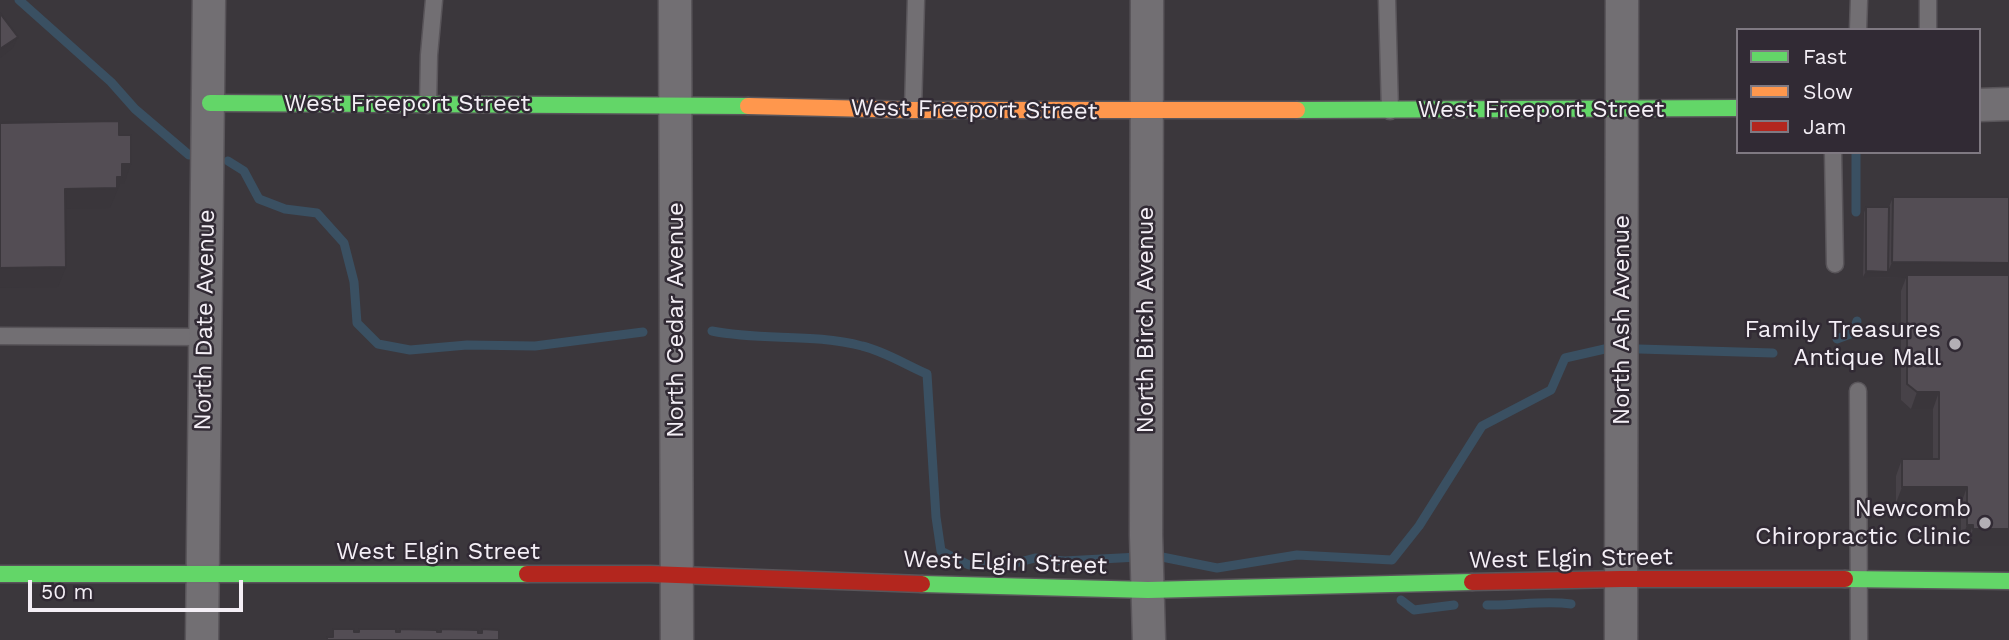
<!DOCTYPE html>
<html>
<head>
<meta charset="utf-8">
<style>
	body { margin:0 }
	#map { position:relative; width:2009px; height:640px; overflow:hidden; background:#3b373c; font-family:"Work Sans",sans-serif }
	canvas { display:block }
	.legend { position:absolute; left:1736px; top:28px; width:245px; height:126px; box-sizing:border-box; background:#312a34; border:2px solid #7f7982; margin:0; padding:9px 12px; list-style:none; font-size:21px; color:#f4eff6 }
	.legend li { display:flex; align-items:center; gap:14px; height:35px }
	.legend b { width:35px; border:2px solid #7f7982 }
	.scale { position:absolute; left:28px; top:580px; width:215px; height:32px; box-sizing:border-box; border:4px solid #f4eff6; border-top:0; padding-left:9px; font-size:21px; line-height:24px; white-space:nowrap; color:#f4eff6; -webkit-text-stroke:5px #312a34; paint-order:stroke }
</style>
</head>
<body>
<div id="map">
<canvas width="2009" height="640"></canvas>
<ul class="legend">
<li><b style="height:9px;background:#63d668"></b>Fast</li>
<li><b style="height:9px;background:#ff974d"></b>Slow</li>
<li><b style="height:9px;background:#b3261e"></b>Jam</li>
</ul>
<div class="scale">50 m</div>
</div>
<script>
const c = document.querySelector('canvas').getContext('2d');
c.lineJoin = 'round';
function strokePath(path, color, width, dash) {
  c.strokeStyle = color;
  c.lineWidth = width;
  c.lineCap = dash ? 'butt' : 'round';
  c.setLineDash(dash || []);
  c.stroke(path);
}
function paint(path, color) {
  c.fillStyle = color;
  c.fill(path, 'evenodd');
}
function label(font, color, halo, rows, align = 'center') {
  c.font = font + ' "Work Sans",sans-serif';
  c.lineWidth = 5;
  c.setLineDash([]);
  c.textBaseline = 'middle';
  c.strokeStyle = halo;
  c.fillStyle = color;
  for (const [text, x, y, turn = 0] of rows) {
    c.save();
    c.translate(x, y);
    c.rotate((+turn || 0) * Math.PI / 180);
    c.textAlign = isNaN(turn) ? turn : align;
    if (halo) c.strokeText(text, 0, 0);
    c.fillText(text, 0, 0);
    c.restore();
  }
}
const stream = new Path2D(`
	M19 0 111 82 135 109 189 155
	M1856 154V212
	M228 161 244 171 259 199 285 209 317 213 344 243 354 282 357 323 378 344 410 350 467 345 535 346 643 332
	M712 331C761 341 813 333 862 346 884 351 906 365 927 374L936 517 941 551 969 565 1012 564 1035 558 1064 561 1157 556 1217 568 1297 555 1392 560 1419 526 1482 426 1551 390 1565 358 1609 348
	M1837 339 1853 333 1857 321
	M1639 349 1773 353
	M1401 600 1414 610 1454 605
	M1487 605C1516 606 1543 600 1571 604`);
const lane = new Path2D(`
	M1387 0 1390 111
	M1858 30 1859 0
	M1928 30V0
	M428 105 429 55 434 0
	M913 110 916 0
	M1833 152 1835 264
	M0 336 204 337
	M1858 391 1859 640`);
const street = new Path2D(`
	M675 0 677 640
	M1147 0 1146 535 1149 640
	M1979 105 2009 104
	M202 640 209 0
	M1621 640 1622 0`);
const fast = new Path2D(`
	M210 103 748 106
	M1297 110 1738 108
	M0 574H527
	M1845 579 2009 581
	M922 584 1148 590 1472 582`);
const slow = new Path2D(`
	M748 106 913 110H1297`);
const jam = new Path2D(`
	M527 574H650L922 584
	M1472 582 1621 579H1845`);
const wall = new Path2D(`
	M1893 197 2009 546H1967V541H1961V504L1896 503V476L1902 459H1933V409H1911L1901 400V291L1906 278 1863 277 1864 213 1866 207H1889Z`);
const shadedWall = new Path2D(`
	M18 37 13 48 0 58V49Z
	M122 164H131L124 184H120L110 208 57 209 65 189Z
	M1892 262 2009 263V279L1907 275 1906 278 1863 277 1866 271 1888 272Z
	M66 267 58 287 0 288V268Z
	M1917 392H1939L1933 409H1911Z
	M1902 487H1967L1961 504 1896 503Z
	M1967 525H1973L1967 541H1961Z
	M1973 529H2009V546H1967Z`);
const building = new Path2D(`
	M0 13 18 37 0 49Z
	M119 121V135H131V164H122V177H117V188L65 189 66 267 0 268V123Z
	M1893 197H2009V263L1892 262Z
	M1866 207H1889L1888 272 1866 271Z
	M1907 275H2009V529H1973V525H1967V487H1902V459H1939V392H1917L1907 384Z
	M333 629H354V632H359V629H396V632H400V629L437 630V632H441V629L478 630V633H482V629L499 630V640H327V637H333Z`);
const markers = [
	[1955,344,7,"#b3afb5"],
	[1985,523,7,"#b3afb5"]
];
const streetNames = [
	["West Freeport Street",407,104],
	["West Freeport Street",974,110,1],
	["West Freeport Street",1541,110],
	["North Date Avenue",205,320,-89],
	["North Cedar Avenue",676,320,-90],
	["North Birch Avenue",1146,320,-90],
	["North Ash Avenue",1622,320,-90],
	["West Elgin Street",438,552],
	["West Elgin Street",1571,559,-1],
	["West Elgin Street",1005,563,2]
];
const poiNames = [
	["Family Treasures",1941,330],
	["Antique Mall",1941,358],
	["Newcomb",1971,509],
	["Chiropractic Clinic",1971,537]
];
strokePath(stream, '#3a5062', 9);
strokePath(lane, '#59555a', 19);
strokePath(street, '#59555a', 35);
strokePath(fast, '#59555a', 19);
strokePath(slow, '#59555a', 19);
strokePath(jam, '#59555a', 19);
strokePath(lane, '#726f73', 16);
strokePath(street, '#726f73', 32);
strokePath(fast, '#63d668', 16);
strokePath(slow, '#ff974d', 16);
strokePath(jam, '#b3261e', 16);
paint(wall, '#474248');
paint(shadedWall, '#3a363b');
paint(building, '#534d54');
strokePath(building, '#3a363b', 2);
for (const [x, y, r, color] of markers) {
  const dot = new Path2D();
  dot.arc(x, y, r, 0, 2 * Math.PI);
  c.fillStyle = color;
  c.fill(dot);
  strokePath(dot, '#312a34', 2.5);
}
label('24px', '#f4eff6', '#312a34', streetNames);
label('24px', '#f4eff6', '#312a34', poiNames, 'right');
</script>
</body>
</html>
